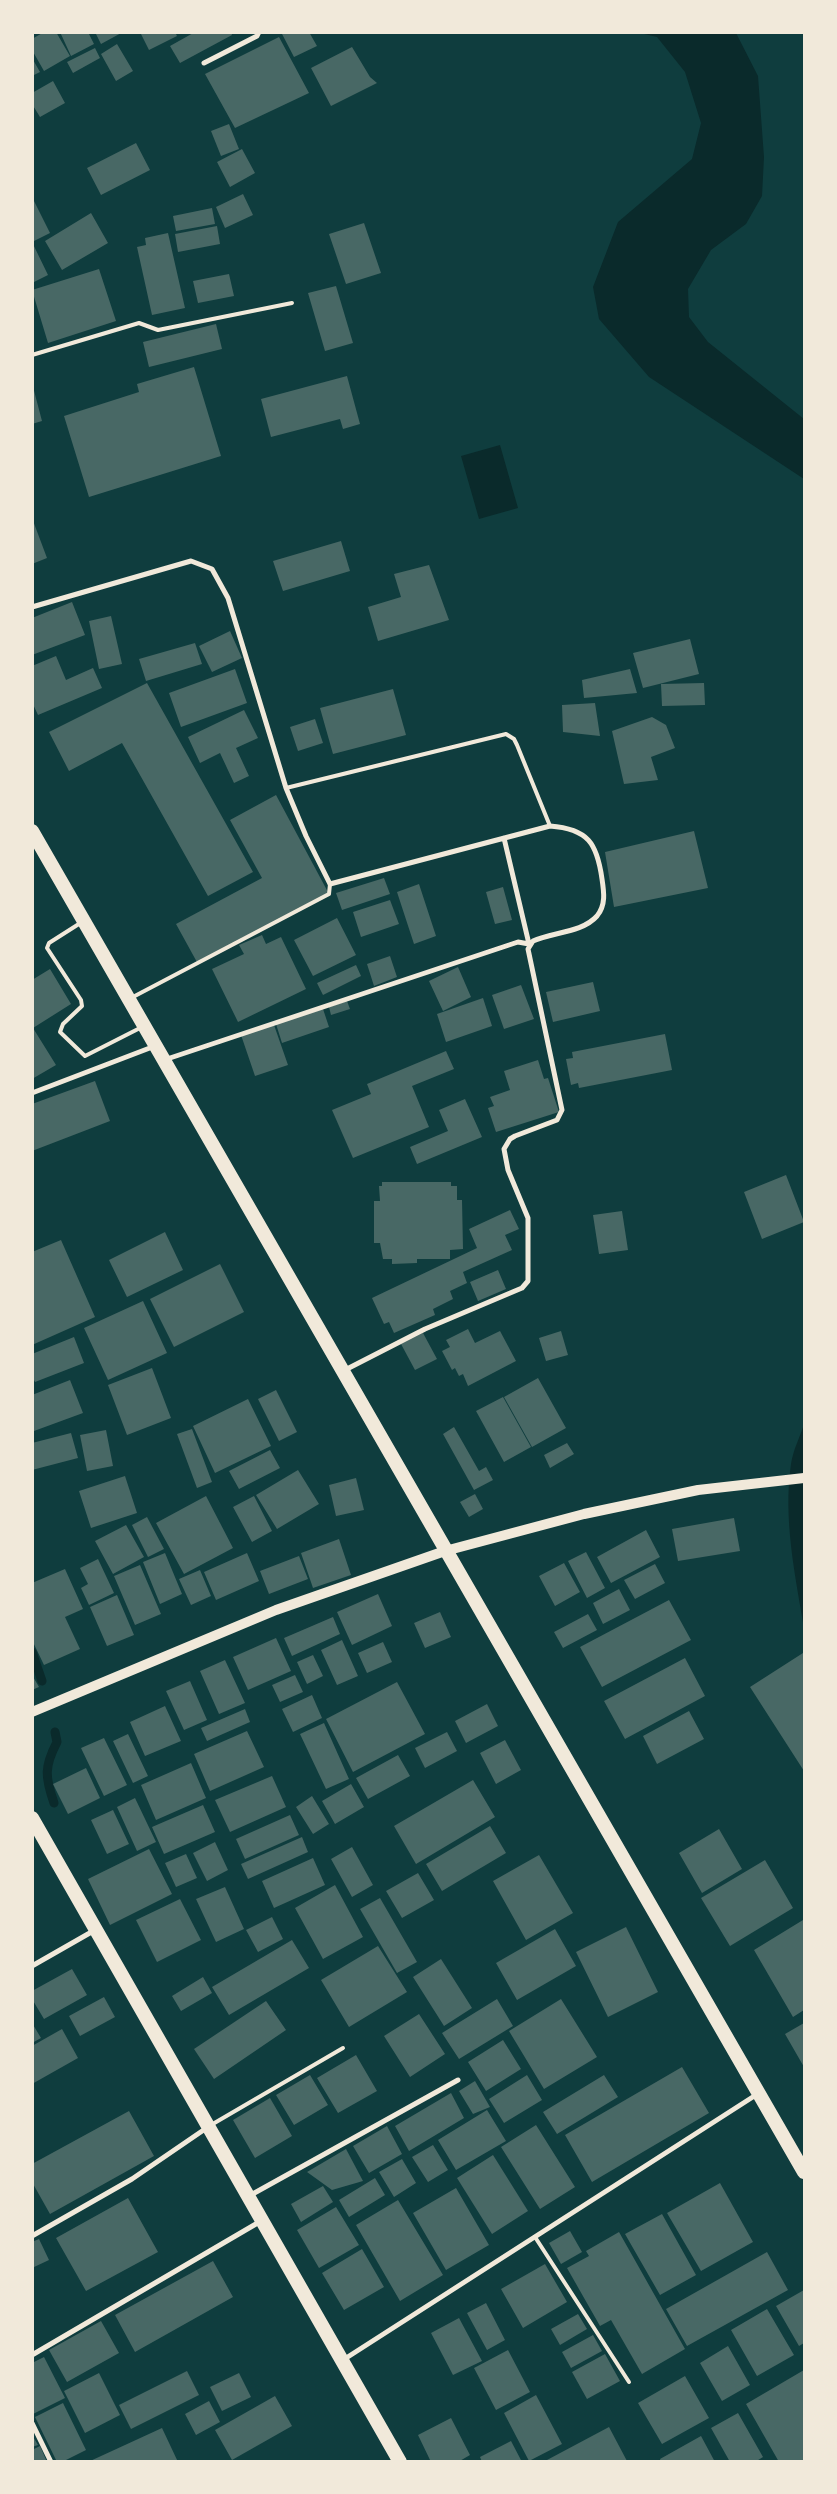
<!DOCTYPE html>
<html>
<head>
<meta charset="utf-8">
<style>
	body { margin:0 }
	#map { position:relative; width:837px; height:2494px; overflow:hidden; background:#0f3d3e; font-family:"IBM Plex Serif",serif }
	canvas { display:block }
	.frame { position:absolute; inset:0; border:34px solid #f1e9da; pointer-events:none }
</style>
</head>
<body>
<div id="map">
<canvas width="837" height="2494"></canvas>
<div class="frame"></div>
</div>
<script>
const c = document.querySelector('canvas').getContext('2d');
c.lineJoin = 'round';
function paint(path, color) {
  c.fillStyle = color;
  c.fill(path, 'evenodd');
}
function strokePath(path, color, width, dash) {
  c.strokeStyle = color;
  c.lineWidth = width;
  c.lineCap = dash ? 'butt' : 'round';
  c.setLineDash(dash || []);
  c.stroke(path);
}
const water = new Path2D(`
	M640 33H736L758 76 764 157 762 196 746 224 711 250 688 289 689 317 708 342 804 419V479L649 377 599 319 593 287 618 222 692 159 701 123 685 72 657 37Z
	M500 445 518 508 479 519 461 456Z
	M804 1424V1628C795 1575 783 1518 791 1464 793 1450 800 1437 804 1424Z`);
const stream = new Path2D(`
	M32 1652 42 1681
	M54 1803C45 1777 44 1767 57 1742L55 1732`);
const building = new Path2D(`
	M44 32H56L70 56 44 71 32 50V39Z
	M60 32H88L94 44 71 56Z
	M95 32H123L101 44Z
	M143 32H175L177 36 149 50 141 34Z
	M195 32H231L232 35 180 63 170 46Z
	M281 32H309L317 46 294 57Z
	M279 37 309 93 235 128 205 74Z
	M117 44 133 71 116 81 101 54Z
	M352 47 370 77 377 83 331 106 311 68Z
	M95 48 100 58 73 73 67 62Z
	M32 58 40 72 32 76Z
	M53 81 65 103 40 117 32 104V93Z
	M229 124 239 149 221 156 211 131Z
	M136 143 150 170 101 195 87 168Z
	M242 149 255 173 230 187 217 162Z
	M243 194 253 215 225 228 216 207Z
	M32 197 50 233 32 242Z
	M212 208 215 224 176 231 173 216Z
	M91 213 108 243 62 270 45 241Z
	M364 223 381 273 346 284 329 234Z
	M217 226 220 244 178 252 175 234Z
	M168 233 185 308 152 315 137 247 146 245 145 238Z
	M32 242 48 275 32 283Z
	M99 269 116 321 48 343 32 290Z
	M229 274 234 296 198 303 193 281Z
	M336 286 353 343 325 351 308 293Z
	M216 324 222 349 149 367 143 342Z
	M194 367 221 456 89 497 64 416 139 392 137 384Z
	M347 376 360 424 343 429 340 419 271 437 261 399Z
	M32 383 42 421 32 424Z
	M32 518 47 558 32 564Z
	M341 541 350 571 283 591 273 561Z
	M429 565 449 620 378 641 368 607 401 597 394 574Z
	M72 602 85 635 32 655V618Z
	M111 616 122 664 99 669 89 621Z
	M230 631 242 658 212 672 199 646Z
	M690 639 699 674 643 688 633 653Z
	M195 643 202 664 146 681 139 659Z
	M56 656 66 680 93 668 102 688 38 715 32 702V666Z
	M235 669 247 703 181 727 169 693Z
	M630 669 637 693 584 698 582 680Z
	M147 683 253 872 208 896 122 743 69 771 49 732Z
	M704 683 705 705 662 706 661 684Z
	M393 689 406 735 333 754 320 708Z
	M595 703 600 736 563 732 562 705Z
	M244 710 258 738 236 748 249 776 234 783 220 753 200 763 188 737Z
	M652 717 666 725 675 748 651 757 658 780 624 784 612 731Z
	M315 719 323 743 298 751 290 727Z
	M276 795 329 894 198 964 176 924 262 878 230 820Z
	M694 831 708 888 614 907 605 852Z
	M384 878 390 894 342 910 336 893Z
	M419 884 436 936 414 944 397 892Z
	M503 887 512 920 495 924 486 892Z
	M390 900 399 924 361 937 353 912Z
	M337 918 356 955 313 976 294 940Z
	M262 935 266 944 281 937 306 989 238 1022 212 969 244 954 239 945Z
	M390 956 397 977 374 986 367 964Z
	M356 965 361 976 323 995 317 983Z
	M458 967 471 997 443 1011 429 981Z
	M50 969 71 1004 33 1028 56 1065 32 1079V980Z
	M593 982 600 1011 553 1022 546 992Z
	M521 985 534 1019 504 1029 492 995Z
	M483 998 492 1026 446 1042 437 1014Z
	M347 1001 350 1009 331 1015 329 1007Z
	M323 1009 329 1027 282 1043 276 1024Z
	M274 1025 288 1065 255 1076 241 1035Z
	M665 1034 672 1070 579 1088 578 1083 571 1085 566 1059 573 1058 572 1052Z
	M446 1051 454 1069 412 1086 429 1127 353 1158 332 1110 371 1094 367 1084Z
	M538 1060 544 1079 548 1078 559 1112 496 1132 488 1108 494 1106 490 1097 510 1090 504 1071Z
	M95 1081 110 1121 32 1151V1104Z
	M465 1099 482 1137 417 1164 410 1147 448 1131 439 1110Z
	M786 1175 804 1222 762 1239 744 1192Z
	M382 1182H451V1186H457V1200H462L463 1249 450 1250V1259H417V1263L392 1264V1259H383L380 1243H374V1201H380L379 1186H382Z
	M510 1210 519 1229 505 1235 512 1250 463 1272 467 1283 450 1291 453 1299 433 1309 435 1315 394 1333 389 1322 384 1324 372 1298 477 1248 469 1229Z
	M622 1211 628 1250 599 1254 593 1215Z
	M165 1232 183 1270 127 1297 109 1260Z
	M61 1240 95 1317 32 1345V1252Z
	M220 1264 244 1312 174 1347 150 1299Z
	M498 1270 506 1289 478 1301 470 1282Z
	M143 1301 167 1353 108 1380 84 1328Z
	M468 1329 475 1343 500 1331 516 1361 468 1386 463 1374 459 1376 455 1368 452 1370 442 1351 450 1347 446 1340Z
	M561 1331 568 1355 546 1361 539 1338Z
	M423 1333 437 1359 415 1370 401 1344Z
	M74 1337 84 1363 35 1382 32 1376V1354Z
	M152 1368 171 1418 127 1435 108 1385Z
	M538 1378 566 1428 532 1447 504 1397Z
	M70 1380 83 1413 34 1431 32 1395Z
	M276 1390 297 1432 279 1441 258 1399Z
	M503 1397 531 1447 504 1462 476 1411Z
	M248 1399 271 1446 215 1473 193 1426Z
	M454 1427 479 1471 486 1467 493 1480 474 1490 443 1434Z
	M192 1429 212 1482 197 1488 177 1434Z
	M106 1430 113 1466 87 1471 80 1435Z
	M71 1433 78 1458 32 1470V1443Z
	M567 1443 574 1454 550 1468 544 1455Z
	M270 1450 280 1468 239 1489 229 1471Z
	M298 1470 319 1504 277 1529 256 1495Z
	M125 1476 137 1513 91 1528 79 1491Z
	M356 1478 364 1510 336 1516 329 1485Z
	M475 1494 483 1509 469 1517 460 1502Z
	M206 1496 233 1548 184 1574 156 1523Z
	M254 1496 272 1531 252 1542 233 1507Z
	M147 1517 164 1549 148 1557 132 1525Z
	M734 1518 740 1551 678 1561 672 1529Z
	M126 1525 144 1557 113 1574 95 1541Z
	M646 1530 660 1557 611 1583 597 1557Z
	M339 1539 351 1575 313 1588 301 1553Z
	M586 1552 605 1588 587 1598 568 1561Z
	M165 1553 182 1594 160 1604 143 1562Z
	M247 1553 259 1581 216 1600 204 1572Z
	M299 1556 308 1579 269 1594 260 1571Z
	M98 1559 114 1593 89 1605 81 1588 88 1584 80 1568Z
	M564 1563 580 1592 555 1606 539 1576Z
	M655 1564 665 1583 635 1599 624 1580Z
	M140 1565 161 1614 135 1625 114 1576Z
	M65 1569 83 1609 65 1617 80 1649 44 1665 32 1640V1583Z
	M200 1570 211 1596 191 1605 179 1579Z
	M619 1589 630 1610 603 1624 593 1603Z
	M378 1594 392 1626 352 1645 337 1612Z
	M117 1595 134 1635 107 1646 90 1607Z
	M669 1600 691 1640 602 1687 580 1647Z
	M440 1612 451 1637 425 1648 414 1623Z
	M588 1614 597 1630 563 1648 554 1632Z
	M333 1617 340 1634 292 1656 284 1638Z
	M276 1638 291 1671 248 1690 233 1657Z
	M342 1640 358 1676 337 1685 321 1650Z
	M383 1642 392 1662 367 1673 358 1653Z
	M803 1653 804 1656V1771L750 1687Z
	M313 1655 323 1676 307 1684 297 1662Z
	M685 1658 705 1696 625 1739 604 1701Z
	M225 1660 245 1703 219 1714 200 1671Z
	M32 1675 39 1687 32 1690Z
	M295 1675 303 1692 280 1702 272 1685Z
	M190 1681 207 1720 184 1730 166 1691Z
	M397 1682 425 1734 353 1772 326 1719Z
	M312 1695 322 1718 293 1732 282 1709Z
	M487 1704 498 1726 466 1743 455 1721Z
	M165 1706 181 1741 145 1756 130 1722Z
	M245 1709 250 1722 207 1741 201 1728Z
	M689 1711 704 1739 657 1764 643 1736Z
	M324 1723 349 1779 326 1789 300 1734Z
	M247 1731 264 1767 210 1791 194 1754Z
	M447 1732 457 1751 425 1768 415 1748Z
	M128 1734 148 1776 133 1783 113 1741Z
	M104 1738 127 1785 104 1796 81 1748Z
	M505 1740 521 1770 496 1784 480 1753Z
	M398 1755 410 1776 368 1799 356 1778Z
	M191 1763 206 1798 156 1820 141 1785Z
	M86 1768 100 1798 68 1814 53 1784Z
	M272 1776 286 1807 230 1832 215 1800Z
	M473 1780 495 1817 416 1864 394 1826Z
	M351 1784 364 1807 335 1824 322 1801Z
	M312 1796 329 1824 313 1834 296 1807Z
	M135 1798 156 1842 137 1851 117 1807Z
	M203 1805 215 1832 164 1854 152 1827Z
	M113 1810 129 1844 107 1854 91 1820Z
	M290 1815 299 1835 245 1859 236 1839Z
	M490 1826 506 1853 442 1891 426 1864Z
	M719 1829 742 1869 702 1893 679 1853Z
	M302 1837 308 1852 248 1879 241 1864Z
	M215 1842 228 1870 207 1881 193 1853Z
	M352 1847 373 1885 352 1897 331 1859Z
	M149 1849 172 1894 110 1925 88 1879Z
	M186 1854 197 1878 176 1887 165 1863Z
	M539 1855 573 1913 526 1940 493 1881Z
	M313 1858 325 1885 274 1908 262 1881Z
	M765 1860 793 1908 730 1946 701 1898Z
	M418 1873 434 1900 402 1918 386 1891Z
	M335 1885 363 1937 323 1959 295 1908Z
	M225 1887 244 1929 216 1942 196 1899Z
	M380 1898 417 1962 397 1973 360 1909Z
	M180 1899 201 1940 157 1962 136 1920Z
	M272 1917 283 1939 258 1952 246 1930Z
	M803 1920 804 1924V2010L793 2017 754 1950Z
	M626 1927 658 1992 608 2017 576 1952Z
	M555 1929 576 1966 517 2000 496 1963Z
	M292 1940 309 1968 229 2015 212 1987Z
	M378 1946 407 1992 349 2027 321 1980Z
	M441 1959 472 2008 444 2026 413 1977Z
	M72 1969 87 1995 44 2019 32 1999V1991Z
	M203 1977 212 1993 181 2011 172 1996Z
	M104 1997 115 2017 80 2036 69 2016Z
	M497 1999 513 2026 459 2059 442 2033Z
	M561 1999 597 2057 544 2089 509 2031Z
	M266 2001 286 2030 214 2079 194 2049Z
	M419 2014 445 2054 410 2077 384 2036Z
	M32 2023 41 2038 32 2043Z
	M804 2023V2067L785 2034Z
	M62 2029 78 2058 32 2084V2046Z
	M503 2040 521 2069 486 2091 468 2062Z
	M356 2055 377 2091 338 2113 317 2078Z
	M682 2067 709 2113 592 2182 565 2135Z
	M310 2075 328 2105 294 2125 276 2095Z
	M527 2075 542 2100 504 2123 489 2099Z
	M604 2075 618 2097 557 2134 543 2112Z
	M475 2081 490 2107 473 2114 459 2091Z
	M451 2093 464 2118 409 2151 395 2126Z
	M270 2098 292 2136 255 2158 233 2120Z
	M487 2110 506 2141 456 2170 438 2140Z
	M129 2111 154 2156 50 2214 32 2182V2164Z
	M536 2125 575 2187 540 2209 501 2147Z
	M387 2126 402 2154 369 2173 353 2146Z
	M433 2145 448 2170 428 2182 412 2157Z
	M346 2149 363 2181 332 2190 307 2172Z
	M493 2155 528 2211 492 2234 457 2178Z
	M402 2159 416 2183 394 2197 379 2172Z
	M375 2178 385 2195 349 2217 339 2200Z
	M720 2183 753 2242 701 2271 667 2213Z
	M323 2186 333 2202 301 2222 291 2204Z
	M456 2188 489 2245 446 2270 413 2213Z
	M128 2198 158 2252 86 2291 56 2238Z
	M398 2200 443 2275 400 2301 356 2225Z
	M336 2207 359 2245 319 2268 297 2230Z
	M662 2214 696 2275 660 2295 625 2234Z
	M570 2231 582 2252 561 2264 549 2243Z
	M619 2232 685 2349 642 2374 611 2320 600 2326 567 2268 589 2256 586 2251Z
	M39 2239 49 2260 32 2268V2242Z
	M362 2249 384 2287 344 2310 322 2273Z
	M767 2252 788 2290 687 2346 666 2309Z
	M213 2261 233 2297 135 2352 115 2315Z
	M545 2264 567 2302 523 2328 501 2289Z
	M804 2290V2343L799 2346 776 2306Z
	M486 2303 505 2340 487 2350 467 2313Z
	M767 2309 794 2355 757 2376 731 2330Z
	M578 2314 587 2329 560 2345 551 2329Z
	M459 2318 482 2361 453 2375 431 2333Z
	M101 2321 119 2353 67 2382 49 2350Z
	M593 2335 602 2351 571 2368 562 2352Z
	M728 2346 750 2385 722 2401 700 2363Z
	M508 2350 530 2392 496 2410 474 2368Z
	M605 2354 620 2381 587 2399 572 2372Z
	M44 2357 65 2398 33 2414 32 2363Z
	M804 2370V2459L800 2462H779L746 2404Z
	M187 2371 199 2395 131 2429 119 2405Z
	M99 2373 120 2415 85 2433 64 2391Z
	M239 2373 251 2397 222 2411 210 2387Z
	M685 2376 709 2418 662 2444 638 2403Z
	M536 2395 562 2444 529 2461 504 2413Z
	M275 2396 292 2426 232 2460 215 2430Z
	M209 2401 220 2422 196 2435 185 2414Z
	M63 2403 86 2450 62 2462H57L35 2417Z
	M738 2413 763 2457 755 2462H730L711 2428Z
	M451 2418 470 2455 458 2462H431L418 2435Z
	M609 2427 627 2461 547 2462V2460Z
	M162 2428 178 2462H88Z
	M32 2435 38 2445 32 2447Z
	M701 2436 715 2462H661L660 2459Z
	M511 2441 522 2462H482L480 2457Z
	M40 2446 47 2462H32V2450Z`);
const service = new Path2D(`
	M32 355 139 323 158 330 292 303
	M286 788 506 734 514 739 517 745 550 826
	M82 922 49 943 47 948 81 1000 82 1006 63 1024 60 1032 85 1056 142 1027
	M131 998 329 894 330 884
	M211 2125 343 2048
	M535 2237 629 2382`);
const minor = new Path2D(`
	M204 63 257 36 259 32
	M32 607 191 561 212 569 228 598 286 788 306 836 330 884 550 826C588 829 597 843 602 879 604 892 606 905 597 916 582 933 552 932 533 941L528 949 562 1110 557 1120 515 1136 510 1139 504 1149 508 1170 528 1218V1281L522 1288 425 1329 343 1371
	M164 1060 518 942 529 944 504 838
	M32 1093 155 1046
	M32 1966 95 1930
	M249 2196 458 2080
	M32 2236 132 2179 208 2127
	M32 2355 261 2221
	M343 2360 759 2093
	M32 2423 51 2462`);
const secondary = new Path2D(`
	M32 1712 276 1610 445 1551 584 1514 698 1490 804 1478`);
const trunk = new Path2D(`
	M32 831 804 2172
	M32 1818 400 2462`);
paint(water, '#0a2a2b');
strokePath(stream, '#0a2a2b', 9);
paint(building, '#486865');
strokePath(service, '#f1e9da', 4);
strokePath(minor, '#f1e9da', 5);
strokePath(secondary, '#f1e9da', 10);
strokePath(trunk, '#f1e9da', 14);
</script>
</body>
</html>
